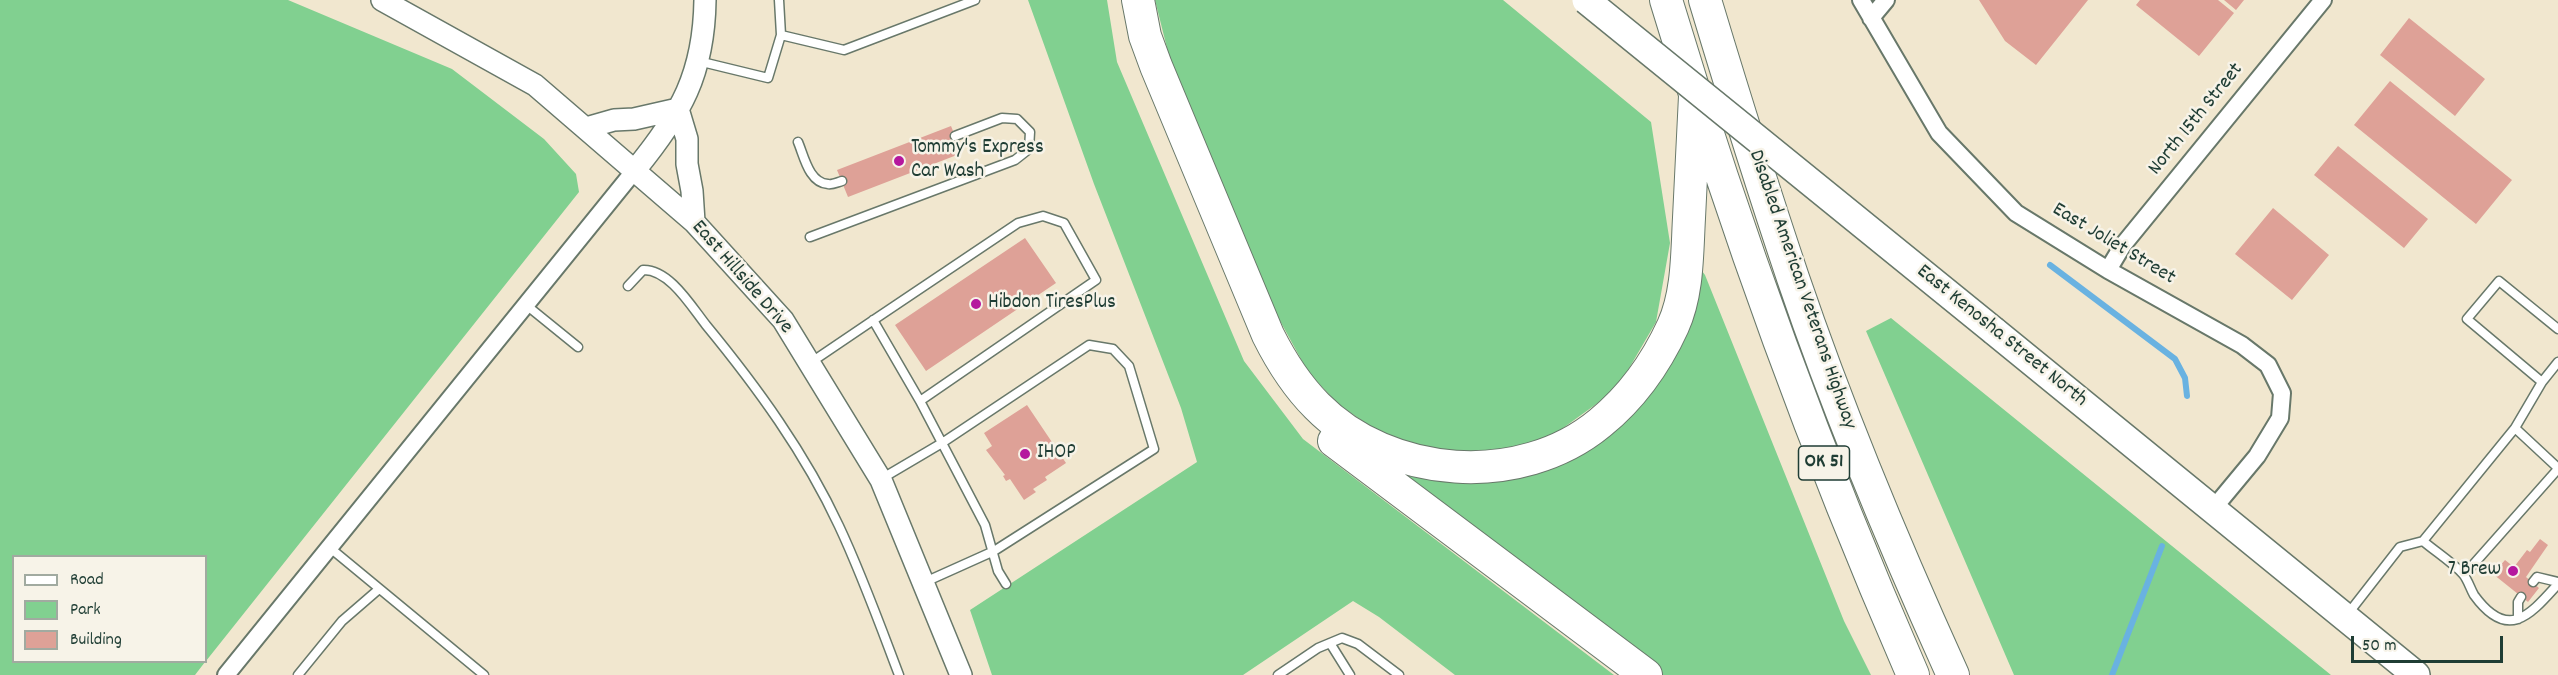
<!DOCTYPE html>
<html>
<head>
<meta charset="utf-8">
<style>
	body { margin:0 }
	#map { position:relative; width:2558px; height:675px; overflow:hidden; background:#f1e7cf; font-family:Dekko,sans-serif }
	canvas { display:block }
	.legend { position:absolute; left:12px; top:555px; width:195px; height:108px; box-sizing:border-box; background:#f7f3e8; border:2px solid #a1aaa0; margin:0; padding:8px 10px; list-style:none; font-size:18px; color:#1f3d34 }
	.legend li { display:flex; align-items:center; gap:12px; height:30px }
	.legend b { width:30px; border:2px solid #a1aaa0 }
	.scale { position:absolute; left:2351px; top:636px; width:152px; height:27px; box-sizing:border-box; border:3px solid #1f3d34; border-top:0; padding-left:8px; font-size:18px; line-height:21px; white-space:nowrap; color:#1f3d34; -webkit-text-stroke:4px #f7f3e8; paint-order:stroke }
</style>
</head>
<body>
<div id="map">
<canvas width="2558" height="675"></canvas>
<ul class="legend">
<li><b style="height:8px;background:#fff"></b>Road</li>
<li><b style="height:16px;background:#81d090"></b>Park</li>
<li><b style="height:16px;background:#dea197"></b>Building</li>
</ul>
<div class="scale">50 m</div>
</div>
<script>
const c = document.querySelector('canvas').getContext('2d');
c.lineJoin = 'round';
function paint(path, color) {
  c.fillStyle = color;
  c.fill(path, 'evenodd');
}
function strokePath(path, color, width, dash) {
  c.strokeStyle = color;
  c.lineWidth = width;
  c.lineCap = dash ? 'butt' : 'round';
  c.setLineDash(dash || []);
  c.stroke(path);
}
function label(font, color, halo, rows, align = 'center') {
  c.font = font + ' Dekko,sans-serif';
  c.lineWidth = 5;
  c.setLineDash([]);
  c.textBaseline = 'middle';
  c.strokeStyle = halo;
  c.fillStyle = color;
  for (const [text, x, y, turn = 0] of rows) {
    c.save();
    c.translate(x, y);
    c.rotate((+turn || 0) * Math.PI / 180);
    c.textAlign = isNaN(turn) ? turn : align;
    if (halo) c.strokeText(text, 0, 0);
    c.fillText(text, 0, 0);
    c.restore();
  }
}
const green = new Path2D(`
	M0 0H288L452 69 544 139 576 174 579 192 206 661V556H14V662H205L195 675H0Z
	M1028 0H1107L1117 62 1244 361 1303 439 1614 675H1455L1379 617 1353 601 1243 675H992L970 610 1197 462 1181 408 1094 184Z
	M1155 0H1503L1651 122 1670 243 1656 322 1617 389 1559 431 1517 451 1454 452 1391 440 1339 405 1308 372 1279 319 1172 68Z
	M1699 267 1705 275 1844 621 1871 675H1660L1395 478 1400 470 1607 437Z
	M1891 318 2331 675H2014L1866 331Z`);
const stream = new Path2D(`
	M2050 265 2175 359 2185 378 2187 396
	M2112 675 2162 546`);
const building = new Path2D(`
	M1979 0H2088L2036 65 2005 41Z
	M2140 0H2218L2234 13 2199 56 2136 5Z
	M2224 0H2244L2236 10Z
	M2409 18 2485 79 2455 116 2380 55Z
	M2390 81 2512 180 2476 224 2354 125Z
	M951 126 962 153 848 197 837 170Z
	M2338 146 2428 219 2404 248 2314 175Z
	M2273 208 2329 255 2292 300 2235 254Z
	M1025 238 1056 283 926 371 895 325Z
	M1027 405 1066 463 1045 477 1047 480 1033 489 1036 492 1024 500 1010 479 1006 481 1003 476 1005 475 986 450 992 446 984 433Z
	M2540 539 2548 545 2526 577 2539 588 2528 602 2493 574 2505 560 2514 567 2527 550 2530 552Z`);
const service = new Path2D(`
	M779 0 781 35 844 50 975 0
	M698 61 768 78 781 35
	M798 142C804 156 809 183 828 184 832 185 838 182 842 181
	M810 237 1015 160 1029 149 1030 132 1017 119 1002 118 955 136
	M628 286 643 270C669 269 691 306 706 325 757 387 805 453 839 526 862 575 880 625 899 675
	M525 304 578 347
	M810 363C879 316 948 270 1018 223L1043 216 1064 223 1096 280 920 401 873 320
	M2542 382 2467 319 2499 281 2558 329
	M920 401 985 525 998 571 1006 584
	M2515 428 2558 468
	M881 479 942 443 1089 345 1113 349 1129 366 1154 449 994 551 925 582
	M2423 541C2436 552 2452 562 2463 574 2468 580 2470 588 2474 595 2508 642 2530 615 2558 584
	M329 547 484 675
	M2464 575 2558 469
	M2533 582 2537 577 2558 582
	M2347 615 2400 547 2423 541 2515 428 2542 382 2558 362
	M2518 619V602L2521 597
	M1330 643 1350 675
	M298 675 342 621 379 589
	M1278 675 1318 648 1342 638 1358 644 1399 675`);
const minor = new Path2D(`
	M1861 0 1939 133 2016 213 2108 270 2242 345 2268 365 2282 393 2280 418 2257 456 2213 509
	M1871 18 1886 0
	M2108 270 2123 245 2323 0
	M226 675 635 170`);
const tertiary = new Path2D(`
	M382 0 535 85 694 222 783 320 881 480 961 675
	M678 109 687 139V164L692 191 694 222
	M586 128 614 120 634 119 678 109
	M635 170C681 114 704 74 705 0`);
const primary = new Path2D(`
	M1994 331 2416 675`);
const motorway = new Path2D(`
	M1138 0 1145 36 1156 66 1268 335C1281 361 1296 385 1317 406 1389 479 1520 489 1600 423 1632 397 1656 363 1673 326 1688 293 1687 253 1689 218 1691 178 1693 137 1695 96
	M1666 0C1735 230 1817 455 1913 675
	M1705 0C1733 93 1762 186 1793 278 1839 413 1894 545 1953 675
	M1334 441 1646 675`);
const primaryBridge = new Path2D(`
	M1586 0 1994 331`);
const markers = [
	[899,161,6,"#b5179e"],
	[976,304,6,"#b5179e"],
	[1025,454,6,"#b5179e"],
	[2513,571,6,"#b5179e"]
];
const shields = [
	[1824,463,51]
];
const shieldNames = [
	["OK 51",1824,463]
];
const streetNames = [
	["North 15th Street",2197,120,-51],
	["East Joliet Street",2113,245,31],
	["East Hillside Drive",741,278,49],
	["Disabled American Veterans Highway",1801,290,71],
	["East Kenosha Street North",2001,337,39]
];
const poiNames = [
	["Tommy's Express",911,149],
	["Car Wash",911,173],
	["Hibdon TiresPlus",988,304],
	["IHOP",1037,454],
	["7 Brew",2501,571,"right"]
];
paint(green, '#81d090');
strokePath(stream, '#69b2e1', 6);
paint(building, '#dea197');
strokePath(service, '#68786a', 11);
strokePath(minor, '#68786a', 20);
strokePath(tertiary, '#68786a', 24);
strokePath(primary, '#68786a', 30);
strokePath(motorway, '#68786a', 34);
strokePath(service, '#fff', 8);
strokePath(minor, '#fff', 16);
strokePath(tertiary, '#fff', 21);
strokePath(primary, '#fff', 27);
strokePath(motorway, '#fff', 32);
strokePath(primaryBridge, '#68786a', 30, []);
strokePath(primaryBridge, '#fff', 27);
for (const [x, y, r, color] of markers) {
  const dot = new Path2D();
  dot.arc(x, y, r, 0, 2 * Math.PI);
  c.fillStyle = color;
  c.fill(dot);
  strokePath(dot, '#f7f3e8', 2);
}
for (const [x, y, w] of shields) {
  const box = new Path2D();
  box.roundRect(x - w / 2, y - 17, w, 34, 4.5);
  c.fillStyle = '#f7f3e8';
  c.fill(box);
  strokePath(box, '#1f3d34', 1.5);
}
label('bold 20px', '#1f3d34', null, shieldNames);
label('21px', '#1f3d34', '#f7f3e8', streetNames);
label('21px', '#1f3d34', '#f7f3e8', poiNames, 'left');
</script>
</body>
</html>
